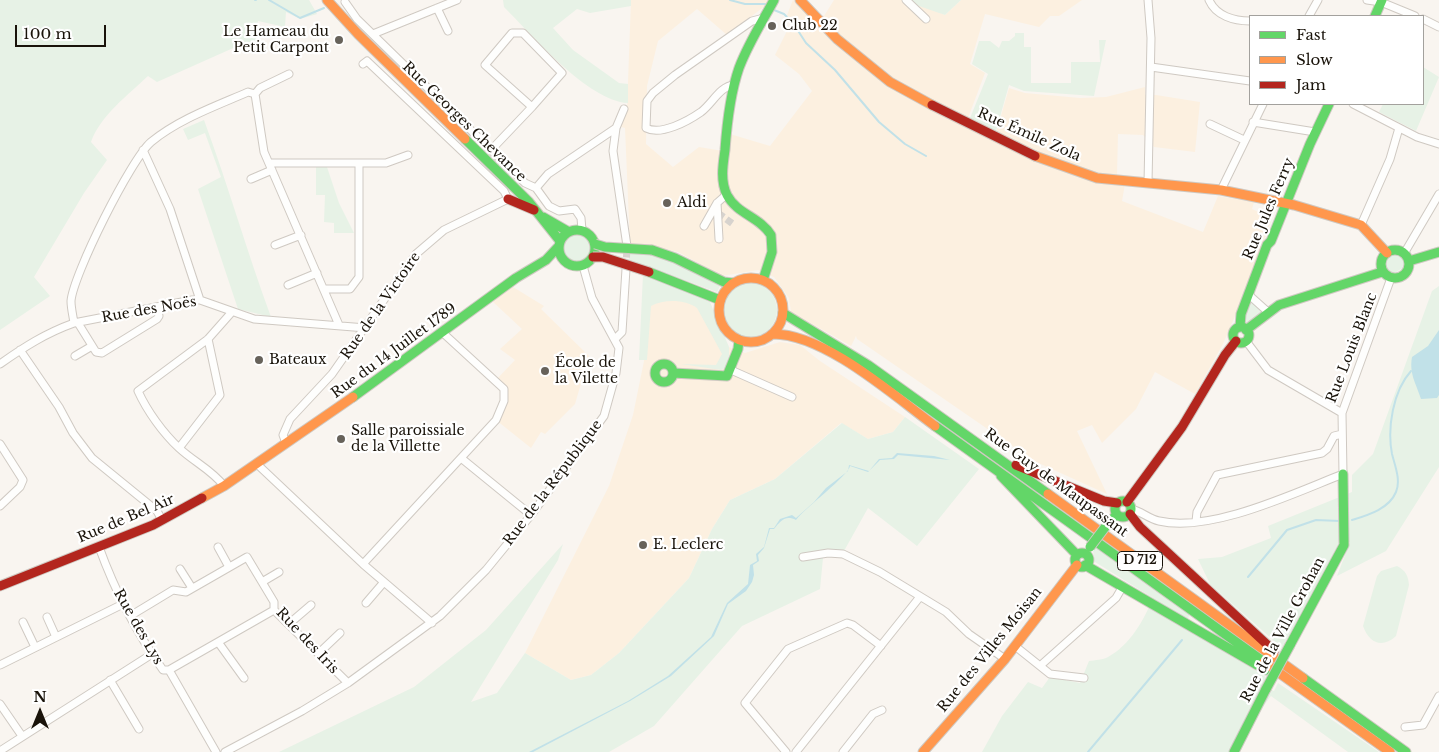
<!DOCTYPE html>
<html>
<head>
<meta charset="utf-8">
<style>
	body { margin:0 }
	#map { position:relative; width:1439px; height:752px; overflow:hidden; background:#f9f5f0; font-family:"Libre Baskerville",serif }
	canvas { display:block }
	.legend { position:absolute; left:1249px; top:15px; width:175px; height:90px; box-sizing:border-box; background:#fff; border:1px solid #a3a19d; margin:0; padding:6px 9px; list-style:none; font-size:15px; color:#19130a }
	.legend li { display:flex; align-items:center; gap:10px; height:25px }
	.legend b { width:25px; border:1px solid #a3a19d }
	.north { position:absolute; left:15px; top:687px; width:50px; height:50px; -webkit-text-stroke:4px #fff; paint-order:stroke; rotate:0deg; font-size:14px; font-weight:700; line-height:20px; text-align:center; color:#19130a }
	.north::after { content:''; display:block; margin:auto; width:18px; height:22px; background:#19130a; clip-path:polygon(50% 0,100% 100%,50% 72%,0 100%) }
	.scale { position:absolute; left:15px; top:25px; width:91px; height:22px; box-sizing:border-box; border:2px solid #19130a; border-top:0; padding-left:6px; font-size:15px; line-height:18px; white-space:nowrap; color:#19130a; -webkit-text-stroke:4px #fff; paint-order:stroke }
</style>
</head>
<body>
<div id="map">
<canvas width="1439" height="752"></canvas>
<ul class="legend">
<li><b style="height:6px;background:#63d668"></b>Fast</li>
<li><b style="height:6px;background:#ff974d"></b>Slow</li>
<li><b style="height:6px;background:#b3261e"></b>Jam</li>
</ul>
<div class="north">N</div>
<div class="scale">100 m</div>
</div>
<script>
const c = document.querySelector('canvas').getContext('2d');
c.lineJoin = 'round';
function paint(path, color) {
  c.fillStyle = color;
  c.fill(path, 'evenodd');
}
function strokePath(path, color, width, dash) {
  c.strokeStyle = color;
  c.lineWidth = width;
  c.lineCap = dash ? 'butt' : 'round';
  c.setLineDash(dash || []);
  c.stroke(path);
}
function label(font, color, halo, rows, align = 'center') {
  c.font = font + ' "Libre Baskerville",serif';
  c.lineWidth = 4.5;
  c.setLineDash([]);
  c.textBaseline = 'middle';
  c.strokeStyle = halo;
  c.fillStyle = color;
  for (const [text, x, y, turn = 0] of rows) {
    c.save();
    c.translate(x, y);
    c.rotate((+turn || 0) * Math.PI / 180);
    c.textAlign = isNaN(turn) ? turn : align;
    if (halo) c.strokeText(text, 0, 0);
    c.fillText(text, 0, 0);
    c.restore();
  }
}
const built = new Path2D(`
	M631 0H768L765 6 727 35 697 9 658 41 647 86 646 144 673 167 699 147 729 152 730 134 770 146 812 91 799 74 775 55 790 25 787 15 793 0 824 16 834 0H911L945 15 961 0H1082L1059 16H1050L1039 27 985 14 970 64 985 73 968 118 996 133 1009 88 1025 93 1080 98 1106 97 1145 87V95H1156L1200 102 1195 152 1154 147 1143 135 1118 134 1117 175 1125 184 1122 201 1203 232 1218 196 1254 202 1252 209 1272 218 1251 279 1223 344 1195 394 1155 372 1136 409 1102 443 1092 425 1077 431 1107 494 1034 461 857 339 856 336 851 346 791 312 789 298 774 277 758 270 722 276 678 252 646 245H630L625 128 621 127 627 109Z
	M647 284 699 302 723 345 745 353 780 342 800 345 820 361 905 417 893 432 868 439 841 423 775 479 730 500 712 529 689 578 619 653 591 675 571 680 525 653 609 486 633 415 644 361Z
	M513 287 544 306 541 309 589 356 575 404 545 434 541 432 531 448 496 420 504 390 495 381 515 360 500 349 522 329 492 301Z`);
const green = new Path2D(`
	M0 0H309L317 14 300 19 286 12 285 27 258 21 256 44 240 45 157 82 148 76C128 95 100 116 91 142L107 160 84 193 34 277 50 296 0 330Z
	M503 0H631V6L590 13 577 9 553 28 573 50 619 83 628 84V103C588 101 532 35 504 7Z
	M911 0H961L945 15 916 5Z
	M1015 33H1024V47H1031V83H1071V62H1100L1099 40H1106L1094 96 1024 91 1009 85 996 131 970 118 988 74 972 64 979 41H990L999 48 1002 41H1009L1015 36Z
	M1423 67 1439 77 1416 131 1379 112 1383 104H1423Z
	M204 120C228 185 247 252 271 317L238 309 198 189 221 177 205 133 188 140 183 129Z
	M316 167H327L339 203 354 233H334V223L324 222 325 195H316Z
	M563 247a14 14 0 1 1 28 0a14 14 0 1 1-28 0Z
	M629 252 661 256 720 286 717 292 629 260Z
	M1401 253 1406 258 1404 267 1393 274 1387 273 1384 268C1384 259 1391 252 1401 253Z
	M643 274 690 291 710 302 729 347V359L725 368 721 370 681 364 716 365 722 354 697 308C685 299 664 299 651 306L647 360H639Z
	M723 310a27 27 0 1 1 54 0a27 27 0 1 1-54 0Z
	M1439 286V467L1386 551 1337 576 1350 542 1338 545 1282 648 1210 584 1198 559 1222 557 1271 538 1268 526 1352 492V475L1373 454 1432 291Z
	M1251 300 1261 309 1262 313 1248 324 1245 322 1244 313Z
	M905 417 979 469 917 546 868 508 844 551 823 558 820 589 742 626 654 726 609 752H279L414 687 486 630 563 544 558 560 471 702 497 693 525 653 571 680 591 675 619 653 689 578 712 529 730 500 775 479 842 423 868 439 893 432Z
	M1096 547 1190 613 1185 627 1266 677 1262 686 1274 691 1278 683 1379 752H1348L1271 696 1263 707 1240 752H982L1002 716 1028 682 1042 688 1050 677 1080 683 1089 661C1095 660 1103 660 1108 657 1130 645 1144 620 1153 598L1095 562 1093 551Z
	M1397 566C1406 571 1408 575 1409 585L1396 636C1382 649 1369 643 1363 626L1377 576 1381 571Z`);
const water = new Path2D(`
	M1439 330V395L1437 398 1421 399C1416 383 1409 374 1412 357L1428 346Z
	M897 453 934 456 950 460 898 455 894 459 880 460 868 472 850 466C849 475 805 508 796 520 786 515 781 520 774 529H770L764 548 758 555 759 561 753 565 754 575 752 582 746 591 728 604 714 636 671 676 630 701 533 752H529L628 701 668 676 711 637 727 603 748 584 750 565 757 561 756 554 764 547 769 528H774L780 519 792 515 796 518 814 502 826 488 848 471 849 465 869 471 879 459 892 458Z`);
const stream = new Path2D(`
	M255 0H256
	M269 0 300 18 324 8
	M730 0 745 4H765
	M774 10 784 14 793 23 806 43 835 70 879 122 905 144 926 156
	M1352 520C1368 515 1389 509 1396 492 1401 480 1395 466 1392 454 1387 428 1393 391 1411 371
	M1248 577 1287 530 1316 520 1340 521
	M1088 752 1182 640`);
const streetTunnel = new Path2D(`
	M718 213 733 224
	M626 268 627 246`);
const street = new Path2D(`
	M906 0 926 19
	M1148 0 1151 38 1148 183
	M1209 0C1216 16 1234 21 1250 21
	M1367 0 1381 2 1415 16
	M345 2 357 19 525 183 536 188 549 206 559 211 575 209 581 218 582 230
	M437 8 448 31
	M1309 16 1318 0
	M1423 19 1439 27
	M373 34 457 0
	M1151 67 1250 81
	M734 85C720 86 712 104 701 112 688 121 661 136 646 128L647 101 653 93 675 75 752 21 764 18
	M255 94 264 152 339 325
	M255 94 260 88 289 74
	M1353 104 1417 137 1439 144
	M1253 122 1315 132
	M1210 124 1244 140
	M616 128 613 151 627 246
	M143 150 170 209 200 300
	M491 150 532 107 485 65 512 33H523L562 73 532 107
	M269 163H386L408 155
	M251 179 272 170
	M536 188 548 174 616 128 624 109
	M1221 190 1263 104
	M717 203 719 239
	M1361 225 1390 159 1399 128
	M704 226 717 203 726 195
	M275 245 301 235
	M1405 252 1439 194
	M288 285 317 273
	M324 289H350L359 277V163
	M1249 295 1268 312
	M74 323C73 316 71 308 71 301 73 275 131 159 151 142 179 119 216 106 248 92L255 94
	M78 323 96 352 102 353 157 319 159 316 157 307
	M615 339 622 332 626 269
	M1246 341 1268 370 1342 413
	M20 350 59 407 73 433 92 458 157 511 162 520
	M75 356 92 346
	M0 364C24 347 46 333 74 323L192 300H200L254 319 366 328
	M731 370 792 397
	M286 443 283 435 290 419 332 374 416 254 444 230 508 199 504 191 367 61 363 64
	M0 444 23 480 20 487 0 506
	M179 448 220 395 208 339
	M461 458 531 515
	M258 465 363 564 432 623
	M224 486C212 470 194 462 179 448 163 433 147 411 138 391L208 339 231 313
	M1131 509C1141 511 1149 519 1159 521 1211 533 1294 493 1343 474L1342 413 1391 278
	M1196 521 1197 512 1217 475 1322 453 1327 449 1334 436 1342 434
	M99 547C115 591 136 632 163 670H169L216 752
	M218 547 229 567
	M803 557 828 553 843 554 880 572 946 612 969 634 1005 659
	M363 564 496 420 504 401V389L443 333
	M180 569 192 588
	M262 582 279 572
	M366 603 384 582
	M130 616 173 590 186 592 247 557 274 602V610L348 683
	M47 617 56 637
	M23 622 35 647
	M290 623 311 605
	M218 642 244 678
	M1015 646 1050 674 1084 678
	M319 653 340 633
	M0 665 123 604
	M1041 665 1116 598 1123 586
	M169 670 274 610
	M110 680 139 729
	M0 704 22 736
	M1405 727 1423 725 1439 696
	M0 751 152 654
	M225 752 302 711 348 683 440 616 486 570 531 515 604 416 616 373 619 348 592 298 583 266
	M786 752 745 703 788 649 847 623 853 625 881 646
	M796 752 919 598
	M843 752 873 714 882 710`);
const fast = new Path2D(`
	M1375 16 1382 0
	M465 139 529 202 560 241
	M543 217 569 232
	M559 248a18 18 0 1 1 36 0a18 18 0 1 1-36 0Z
	M652 250 675 258 724 282 733 283
	M1381 264a14 14 0 1 1 28 0a14 14 0 1 1-28 0Z
	M1409 261 1439 252
	M649 272 720 300
	M763 280 772 252 771 235C760 217 737 214 727 195 720 181 723 164 725 150 727 122 730 94 739 68 748 44 762 22 774 0
	M783 313 868 365 1048 494
	M1240 327 1241 314 1267 245 1271 241 1310 144 1329 104
	M1233 335a8 8 0 1 1 16 0a8 8 0 1 1-16 0Z
	M1246 330 1279 305 1382 272
	M655 373a9 9 0 1 1 18 0a9 9 0 1 1-18 0Z
	M673 373 727 376 738 349 739 340
	M353 397 516 278 546 260 559 246
	M935 426 1264 662
	M1001 476 1077 555
	M1115 509a8 8 0 1 1 16 0a8 8 0 1 1-16 0Z
	M1106 526 1117 514
	M1075 560a7 7 0 1 1 14 0a7 7 0 1 1-14 0Z
	M1085 565 1266 670
	M1290 645 1344 545 1343 474
	M1303 678 1406 752
	M1234 752 1266 689`);
const slow = new Path2D(`
	M327 0 358 34 465 139
	M800 0 837 39 890 82 932 105
	M1035 156 1097 178 1221 190 1294 205 1361 225 1387 253
	M719 310a32 32 0 1 1 64 0a32 32 0 1 1-64 0Z
	M773 334C825 334 893 395 935 426
	M1048 494 1303 678
	M202 498 224 486 353 397
	M1264 662 1390 752
	M923 752 1005 659 1077 565`);
const jam = new Path2D(`
	M932 105 1035 156
	M508 199 534 210
	M1016 465 1104 501 1117 503
	M1127 502 1182 427 1225 355 1236 341
	M1130 514 1140 527 1274 651
	M0 586 153 525 202 498`);
const fastBridge = new Path2D(`
	M595 244 605 247 652 250
	M1090 547 1106 526
	M1266 689 1290 645`);
const jamBridge = new Path2D(`
	M593 257H603L649 272`);
const markers = [
	[772,26,5,"#67625a"],
	[339,40,5,"#67625a"],
	[667,203,5,"#67625a"],
	[259,360,5,"#67625a"],
	[545,371,5,"#67625a"],
	[341,439,5,"#67625a"],
	[643,545,5,"#67625a"]
];
const shields = [
	[1140,561,45]
];
const shieldNames = [
	["D 712",1140,561]
];
const poiNames = [
	["Club 22",782,26],
	["Le Hameau du",329,32,"right"],
	["Petit Carpont",329,48,"right"],
	["Aldi",677,203],
	["Bateaux",269,360],
	["École de",555,363],
	["la Vilette",555,379],
	["Salle paroissiale",351,431],
	["de la Villette",351,447],
	["E. Leclerc",653,545]
];
const streetNames = [
	["Rue Georges Chevance",464,122,44],
	["Rue Émile Zola",1029,135,24],
	["Rue Jules Ferry",1269,209,-67],
	["Rue de la Victoire",381,306,-55],
	["Rue des Noës",149,310,-10],
	["Rue Louis Blanc",1352,348,-69],
	["Rue du 14 Juillet 1789",394,351,-36],
	["Rue de la République",553,483,-53],
	["Rue Guy de Maupassant",1056,483,36],
	["Rue de Bel Air",126,519,-23],
	["Rue des Lys",138,627,60],
	["Rue de la Ville Grohan",1283,630,-62],
	["Rue des Iris",307,641,47],
	["Rue des Villes Moisan",990,650,-51]
];
paint(built, '#fcf0e0');
paint(green, '#e7f2e6');
paint(water, '#c1e1e8');
strokePath(stream, '#c1e1e8', 2);
strokePath(streetTunnel, '#d7d3ce', 7, [7, 3.5]);
strokePath(street, '#cfc9c2', 9);
strokePath(fast, '#cfc9c2', 11);
strokePath(slow, '#cfc9c2', 11);
strokePath(jam, '#cfc9c2', 11);
strokePath(street, '#fefefd', 7);
strokePath(fast, '#63d668', 9);
strokePath(slow, '#ff974d', 9);
strokePath(jam, '#b3261e', 9);
strokePath(fastBridge, '#cfc9c2', 11, []);
strokePath(jamBridge, '#cfc9c2', 11, []);
strokePath(fastBridge, '#63d668', 9);
strokePath(jamBridge, '#b3261e', 9);
for (const [x, y, r, color] of markers) {
  const dot = new Path2D();
  dot.arc(x, y, r, 0, 2 * Math.PI);
  c.fillStyle = color;
  c.fill(dot);
  strokePath(dot, '#fff', 2);
}
for (const [x, y, w] of shields) {
  const box = new Path2D();
  box.roundRect(x - w / 2, y - 9.5, w, 19, 4);
  c.fillStyle = '#fff';
  c.fill(box);
  strokePath(box, '#19130a', 1);
}
label('bold 12px', '#19130a', null, shieldNames);
label('14px', '#19130a', '#fff', poiNames, 'left');
label('14px', '#19130a', '#fff', streetNames);
</script>
</body>
</html>
